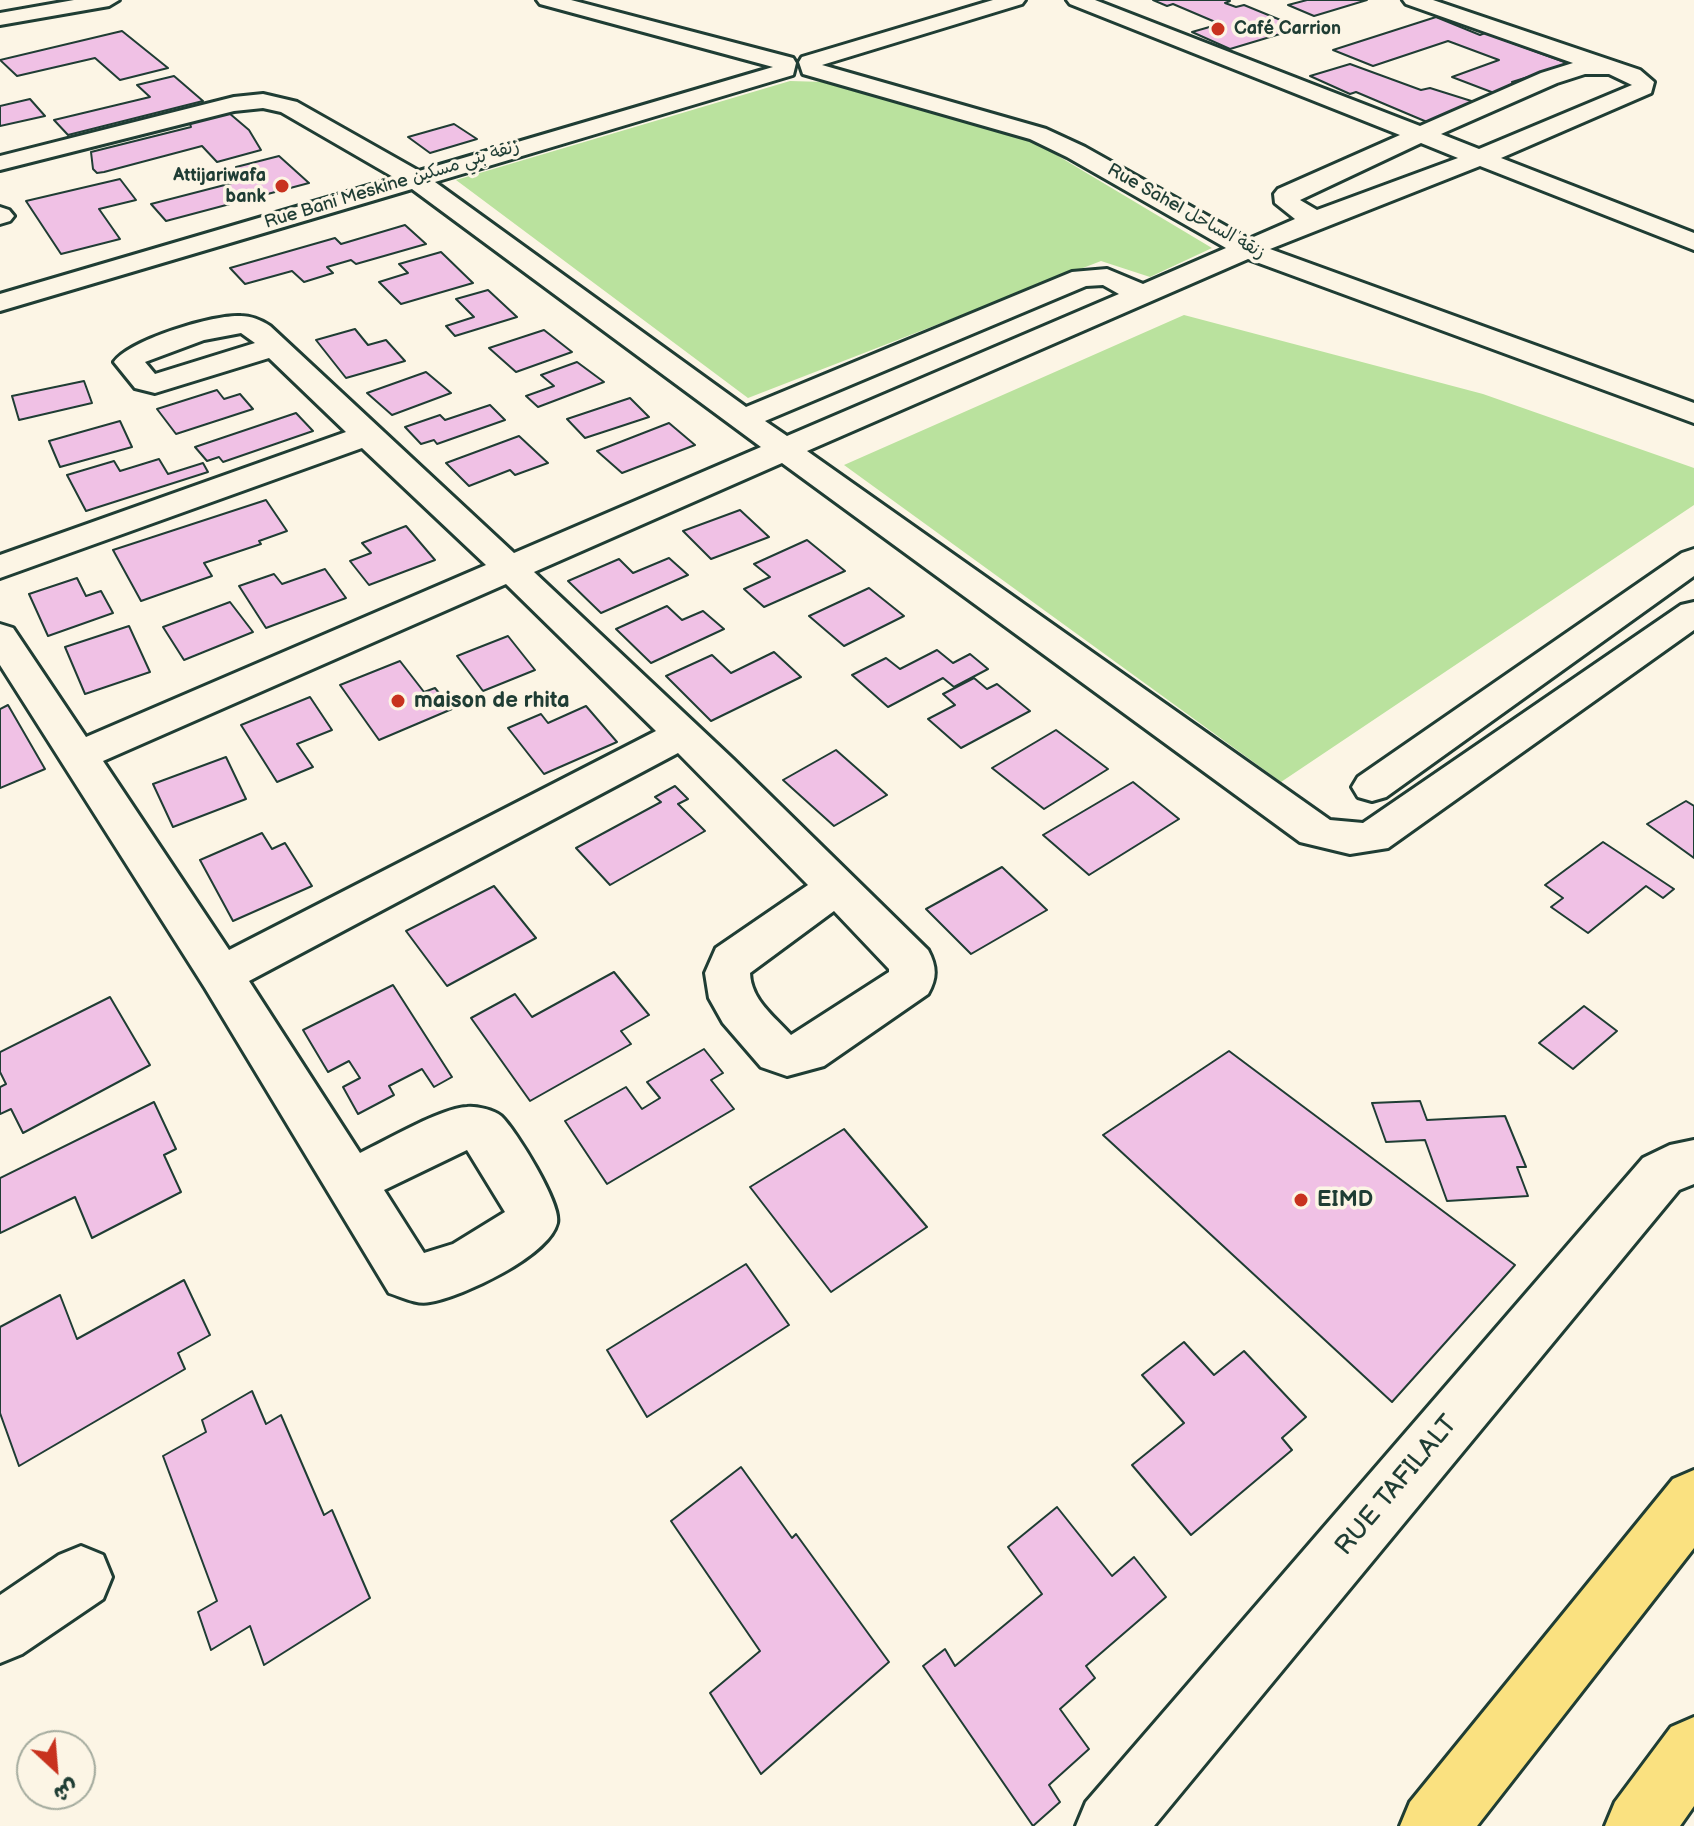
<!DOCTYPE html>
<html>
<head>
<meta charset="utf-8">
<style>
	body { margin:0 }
	#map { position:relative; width:1694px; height:1826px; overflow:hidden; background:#fcf5e5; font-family:"Balsamiq Sans","Playpen Sans Arabic",sans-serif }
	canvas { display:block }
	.north { position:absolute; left:16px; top:1730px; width:80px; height:80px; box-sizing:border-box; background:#fcf5e5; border:2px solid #a4ab9e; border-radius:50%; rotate:154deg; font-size:22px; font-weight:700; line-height:32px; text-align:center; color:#1f3d34 }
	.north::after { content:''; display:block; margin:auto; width:28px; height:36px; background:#c8321e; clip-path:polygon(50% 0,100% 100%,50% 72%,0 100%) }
</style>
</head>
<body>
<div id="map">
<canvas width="1694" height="1826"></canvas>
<div class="north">ش</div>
</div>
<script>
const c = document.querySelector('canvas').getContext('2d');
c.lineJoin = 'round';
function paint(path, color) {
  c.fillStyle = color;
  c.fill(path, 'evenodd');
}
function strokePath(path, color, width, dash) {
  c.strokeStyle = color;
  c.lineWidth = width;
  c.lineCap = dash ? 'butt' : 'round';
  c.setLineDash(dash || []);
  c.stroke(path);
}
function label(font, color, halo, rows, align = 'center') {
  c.font = font + ' "Balsamiq Sans","Playpen Sans Arabic",sans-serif';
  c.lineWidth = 7;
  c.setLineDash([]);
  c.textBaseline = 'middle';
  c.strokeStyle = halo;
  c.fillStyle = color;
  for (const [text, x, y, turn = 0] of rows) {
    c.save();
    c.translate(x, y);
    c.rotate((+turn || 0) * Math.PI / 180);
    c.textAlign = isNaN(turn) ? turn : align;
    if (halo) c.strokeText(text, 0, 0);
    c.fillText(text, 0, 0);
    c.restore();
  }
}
const green = new Path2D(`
	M790 81 825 82 1023 135 1212 248 1150 277 1101 261 748 398 456 180Z
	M1184 315 1483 394 1694 468V505L1281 782 844 465Z`);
const building = new Path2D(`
	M1153 0H1227L1230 1 1225 3 1236 7 1244 5 1300 28 1230 49 1192 32 1220 24 1173 4 1167 6Z
	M1307 0H1367L1314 16 1288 5Z
	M1436 17 1480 35 1485 33 1570 64 1512 82 1519 84 1494 93 1452 77 1499 60 1448 41 1373 66 1333 50Z
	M122 31 168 68 120 80 95 58 17 76 0 60Z
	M1350 64 1421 90 1430 88 1481 104 1427 122 1356 92 1350 94 1310 76Z
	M174 76 203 101 68 135 54 120 150 97 137 85Z
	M30 99 45 116 0 126V106Z
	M229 113 249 130 261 150 217 162 202 146 104 172 97 173 93 169 91 152 191 127 189 121Z
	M454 124 477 139 430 153 408 137Z
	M279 156 309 183 166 221 151 204 248 179 236 167Z
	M120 179 136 200 99 209 120 239 61 254 26 201Z
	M405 225 426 244 356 264 351 260 327 267 333 273 304 282 292 271 245 284 230 268 335 238 341 244Z
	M441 252 473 283 401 304 379 282 408 273 399 264Z
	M488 290 517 317 455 336 446 326 474 317 456 299Z
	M355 329 368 345 386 340 405 361 346 378 316 340Z
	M544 330 572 352 516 372 489 348Z
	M577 362 604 382 538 407 526 396 554 386 541 375Z
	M426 372 451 393 392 415 367 393Z
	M84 381 92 403 19 420 12 396Z
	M217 390 224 399 240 394 253 409 176 434 157 409Z
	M630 398 649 417 585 438 567 419Z
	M490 405 505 420 437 444 434 440 421 444 405 427 440 415 445 420Z
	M296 413 313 431 223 462 219 457 207 461 195 447Z
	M120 421 132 447 60 467 49 441Z
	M669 423 695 445 622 473 597 451Z
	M519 436 548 463 515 475 510 470 469 486 446 463Z
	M159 459 168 474 203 463 208 472 86 511 67 475 114 461 120 471Z
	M266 500 287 531 259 541 261 544 204 563 212 576 141 601 113 550Z
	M740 510 769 537 711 559 683 531Z
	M406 526 435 560 369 585 350 561 371 553 362 543Z
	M807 540 845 571 764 607 744 589 770 577 754 564Z
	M669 558 688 575 601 613 568 581 619 559 633 573Z
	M325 569 346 598 266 628 239 586 274 574 282 584Z
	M77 578 86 596 101 591 113 613 48 636 29 594Z
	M869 588 904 616 844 646 809 616Z
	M230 602 253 632 184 660 163 627Z
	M667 606 682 620 703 611 724 629 651 663 616 629Z
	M129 626 150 672 85 694 65 647Z
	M508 636 535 670 483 691 457 656Z
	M937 650 953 663 970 654 988 669 954 687 943 678 888 707 852 675 886 658 900 669Z
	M774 652 801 677 711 721 666 676 712 655 731 673Z
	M400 661 424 692 435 688 452 709 379 740 340 685Z
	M974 678 987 689 997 684 1030 711 961 748 928 719 955 705 943 694Z
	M310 697 332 730 297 744 313 767 277 782 241 725Z
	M8 705 45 769 0 788V709Z
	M586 706 617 742 544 774 508 728 541 714 548 723Z
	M1056 730 1108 769 1044 809 992 768Z
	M836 750 887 795 834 826 783 780Z
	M226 757 246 799 173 827 153 784Z
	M1133 782 1179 819 1089 875 1043 835Z
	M675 786 688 799 678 804 705 831 610 885 576 848 661 802 655 797Z
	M1686 801 1694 806V858L1647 824Z
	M262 833 272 849 285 843 312 886 233 921 200 860Z
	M1603 842 1674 889 1663 898 1646 886 1588 933 1551 907 1563 898 1545 885Z
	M1002 867 1047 910 971 954 926 909Z
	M494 886 536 938 447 986 406 931Z
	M614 972 649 1015 621 1031 631 1044 530 1101 471 1018 515 994 532 1017Z
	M393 985 452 1077 434 1087 422 1069 389 1086 394 1095 358 1114 343 1087 360 1078 349 1061 328 1072 303 1030Z
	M110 997 150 1065 23 1133 11 1109 0 1114V1087L6 1084 0 1072V1052Z
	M1584 1006 1617 1031 1573 1069 1539 1043Z
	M704 1049 723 1073 711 1080 734 1109 607 1184 565 1121 626 1087 642 1109 660 1098 647 1082Z
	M1229 1051 1515 1265 1392 1402 1103 1135Z
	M1420 1101 1427 1120 1505 1116 1526 1167H1517L1528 1196 1447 1201 1425 1140 1386 1142 1372 1103Z
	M154 1102 176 1149 164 1155 181 1192 92 1238 75 1197 0 1233V1178Z
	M844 1129 927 1227 831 1292 750 1187Z
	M746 1264 789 1325 647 1417 607 1350Z
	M184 1280 210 1335 178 1353 185 1369 19 1466 0 1413V1327L60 1295 77 1339Z
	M1184 1342 1214 1375 1244 1351 1306 1417 1282 1438 1292 1450 1191 1535 1132 1465 1184 1423 1142 1375Z
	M252 1391 266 1424 281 1415 324 1515 332 1510 370 1598 264 1665 250 1626 211 1650 198 1612 217 1601 163 1456 206 1432 202 1420Z
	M741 1467 792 1538 796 1534 889 1662 761 1774 710 1693 760 1651 671 1521Z
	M1057 1507 1112 1576 1134 1557 1166 1597 1086 1666 1095 1678 1060 1709 1089 1749 1049 1785 1060 1802 1033 1826 923 1666 945 1649 955 1666 1042 1594 1008 1547Z`);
const minor = new Path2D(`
	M74 0H119L109 6 0 25V13Z
	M537 0H571L793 58 796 63 793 75 435 182 746 407 1072 272 1107 269 1143 284 1226 248 1067 157 1030 139 803 74 799 62 802 57 993 0H1025L1022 4 822 65 1046 129 1085 147 1249 239 1295 219 1275 203 1274 194 1278 189 1400 135 1070 4 1067 0H1095L1420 126 1541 73 1573 63 1406 4 1403 0H1433L1640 70 1654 82 1651 93 1501 158 1694 233V250L1480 166 1270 249 1694 403V423L1248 259 807 451 1330 820 1363 823 1681 605 1694 602V630L1388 848 1350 854 1300 842 782 463 534 572 733 759 928 950C937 967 937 978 928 994L824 1066 787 1076 761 1067 723 1023 709 998 705 973 716 948 808 885 678 753 249 981 360 1153C385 1141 441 1108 467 1107 476 1106 494 1110 501 1116 516 1130 562 1205 557 1223 549 1256 462 1297 430 1302 416 1305 402 1297 389 1293L205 988 0 665V624L13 628 86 737 486 565 362 448 0 578V555L346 432 269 358 155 393 135 388 114 362C129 340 214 314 241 316 251 316 261 320 270 326L514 553 761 447 412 189 0 311V294L395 178 281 112 263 108 234 111 0 170V156L234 97 263 94 297 102 419 171 773 67 540 4ZM1585 74H1609L1632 85 1479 149 1441 134 1557 83ZM1421 143 1458 158 1317 210 1300 200ZM1103 285 1119 294 787 436 765 421 1086 286ZM241 333 255 343 155 374 145 362 204 340ZM506 584 656 731 229 950 103 761ZM834 911 889 969V972L791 1035C774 1016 751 1000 750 973ZM467 1150 505 1212 453 1244 424 1253 384 1190Z
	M0 207 9 210 14 216 10 221 0 224Z
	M1694 549V576L1386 797 1372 801 1358 797 1352 787 1358 777 1682 553Z
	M1694 1140V1184L1679 1190 1154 1826H1076L1086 1802 1643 1158 1670 1145Z
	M81 1546 103 1555 112 1577 103 1599 22 1654 0 1663V1595L59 1555Z`);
const highway = new Path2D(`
	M1694 1470V1548L1477 1826H1400L1410 1802 1673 1479Z
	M1694 1717V1806L1680 1826H1605L1615 1802 1671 1727Z`);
const markers = [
	[1218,29,8,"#c8321e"],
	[282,186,8,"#c8321e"],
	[398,701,8,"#c8321e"],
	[1301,1200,8,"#c8321e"]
];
const farPoinames = [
	["Café Carrion",1234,29],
	["Attijariwafa",266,176,"right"],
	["bank",266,197,"right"]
];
const farStreetnames = [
	["Rue Bani Meskine زنقة بني مسكين",392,185,-17],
	["Rue Sahel زنقة الساحل",1186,212,29]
];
const poiNames = [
	["maison de rhita",414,701],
	["EIMD",1317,1200]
];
const nearStreetnames = [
	["RUE TAFILALT",1397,1486,-50]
];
paint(green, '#bae29e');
paint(building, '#f0c1e5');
strokePath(building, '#1f3d34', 2);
strokePath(minor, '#1f3d34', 6);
strokePath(highway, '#1f3d34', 6);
paint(minor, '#fcf5e5');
paint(highway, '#fae180');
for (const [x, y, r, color] of markers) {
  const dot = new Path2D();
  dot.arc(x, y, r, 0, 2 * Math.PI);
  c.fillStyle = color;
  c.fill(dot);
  strokePath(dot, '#fcf5e5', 3);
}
label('bold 18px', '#1f3d34', '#fcf5e5', farPoinames, 'left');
label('18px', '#1f3d34', '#fcf5e5', farStreetnames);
label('bold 22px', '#1f3d34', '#fcf5e5', poiNames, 'left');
label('26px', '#1f3d34', '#fcf5e5', nearStreetnames);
</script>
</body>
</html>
